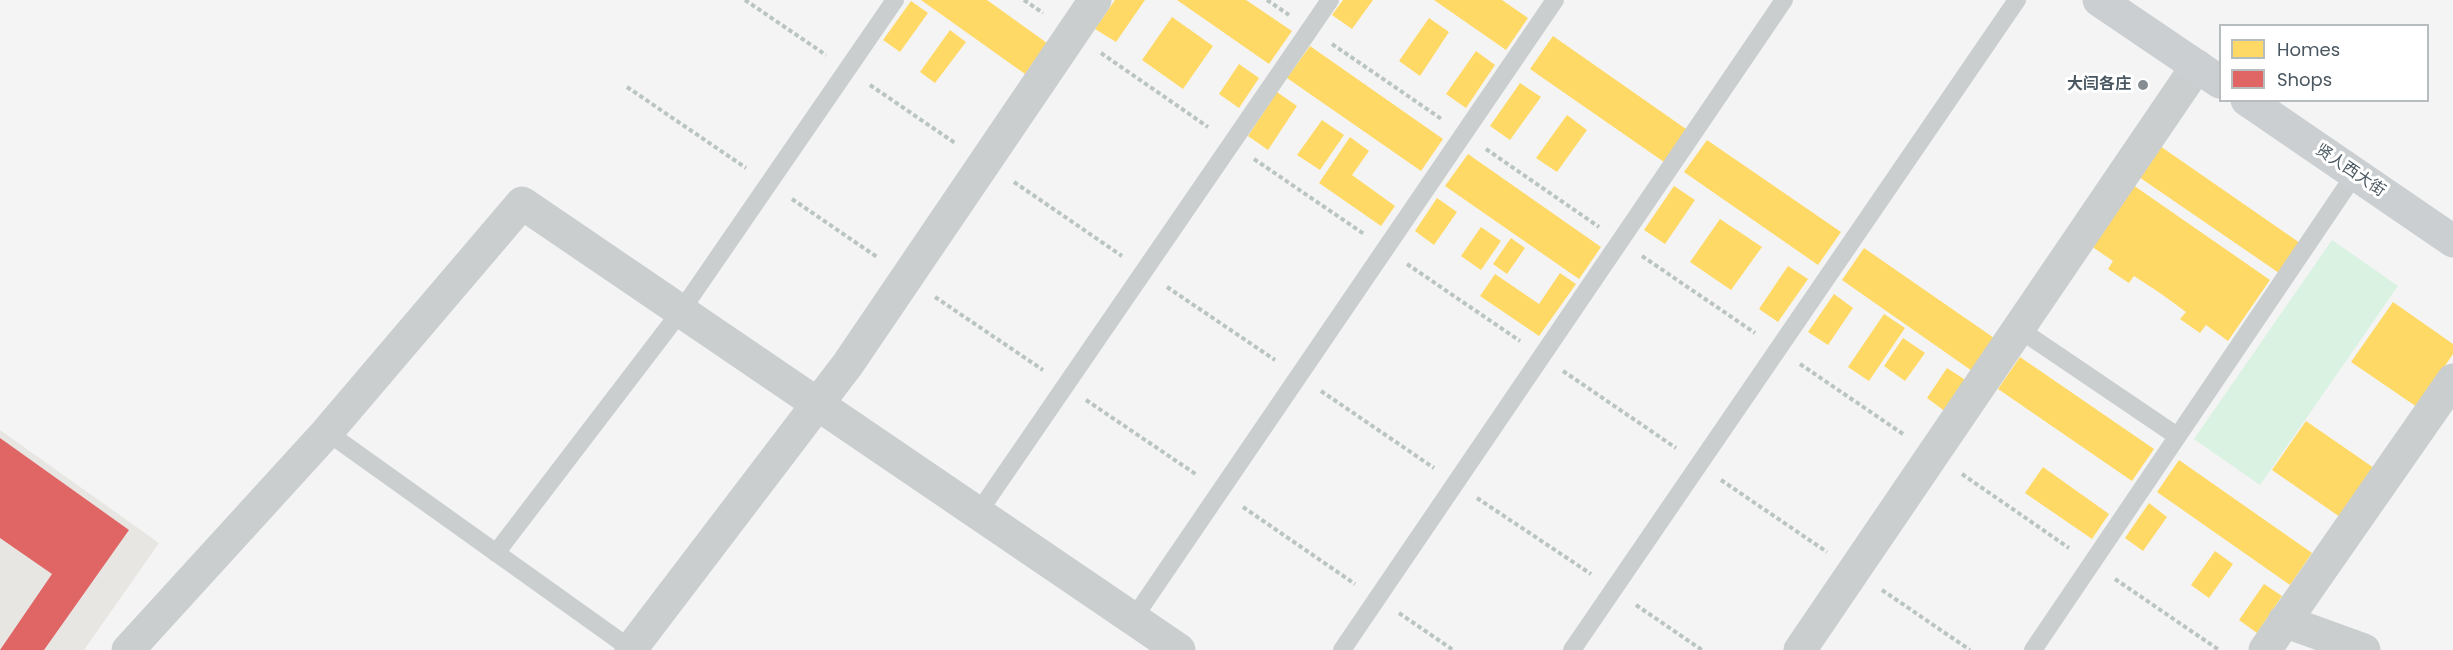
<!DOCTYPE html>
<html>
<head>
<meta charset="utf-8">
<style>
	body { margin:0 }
	#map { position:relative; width:2453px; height:650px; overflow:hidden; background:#f4f4f4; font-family:Poppins,sans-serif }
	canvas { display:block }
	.legend { position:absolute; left:2219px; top:24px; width:210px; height:78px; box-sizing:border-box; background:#fff; border:2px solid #b7bcbf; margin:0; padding:8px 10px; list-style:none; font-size:18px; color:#4a5760 }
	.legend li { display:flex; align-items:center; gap:12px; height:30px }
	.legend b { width:30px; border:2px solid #b7bcbf }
</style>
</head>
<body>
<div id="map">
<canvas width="2453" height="650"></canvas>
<ul class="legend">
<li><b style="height:16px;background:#ffd966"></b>Homes</li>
<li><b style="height:16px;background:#e06666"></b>Shops</li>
</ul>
</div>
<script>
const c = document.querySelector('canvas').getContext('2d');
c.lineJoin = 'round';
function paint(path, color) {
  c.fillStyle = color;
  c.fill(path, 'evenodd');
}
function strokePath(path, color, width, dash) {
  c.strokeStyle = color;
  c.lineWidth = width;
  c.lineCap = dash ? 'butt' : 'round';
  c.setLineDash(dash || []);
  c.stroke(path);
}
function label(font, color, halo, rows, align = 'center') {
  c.font = font + ' Poppins,"Noto Sans SC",sans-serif';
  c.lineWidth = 6;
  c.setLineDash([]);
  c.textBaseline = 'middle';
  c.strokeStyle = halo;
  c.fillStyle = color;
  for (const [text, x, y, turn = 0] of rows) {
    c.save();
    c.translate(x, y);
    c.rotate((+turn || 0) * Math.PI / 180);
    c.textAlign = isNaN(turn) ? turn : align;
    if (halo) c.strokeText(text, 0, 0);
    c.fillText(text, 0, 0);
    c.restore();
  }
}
const commercial = new Path2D(`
	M0 430 159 543 84 650H0Z`);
const green = new Path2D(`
	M2332 240 2398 286 2260 485 2194 439Z`);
const homes = new Path2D(`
	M921 0H987L1047 43 1025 74Z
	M1115 0H1145L1116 42 1095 29Z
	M1177 0H1246L1292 31 1269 64Z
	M1343 0H1373L1352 29 1332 15Z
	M1434 0H1502L1528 18 1506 50Z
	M911 1 928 13 900 52 883 40Z
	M1172 17 1213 46 1183 89 1142 60Z
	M1429 18 1449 32 1420 76 1399 61Z
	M950 30 966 42 935 83 920 72Z
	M1553 36 1686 129 1664 162 1530 69Z
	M1310 46 1443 139 1421 171 1287 78Z
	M1476 51 1495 65 1466 108 1446 94Z
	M1239 64 1259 78 1239 108 1219 94Z
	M1520 83 1541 97 1510 140 1490 126Z
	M1277 92 1297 106 1268 150 1248 136Z
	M1567 115 1587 130 1557 172 1536 158Z
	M1322 120 1344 135 1320 170 1297 155Z
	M1350 137 1369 151 1352 175 1395 206 1381 226 1319 183Z
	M1707 140 1841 232 1818 265 1684 172Z
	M2160 146 2300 243 2279 273 2139 177Z
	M1468 154 1601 247 1579 279 1445 186Z
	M2133 185 2270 280 2228 341 2206 325 2200 333 2180 319 2186 312 2160 293 2134 276 2129 283 2108 269 2113 261 2091 246Z
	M1674 186 1695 200 1665 244 1644 230Z
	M1437 198 1457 212 1434 245 1415 231Z
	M1720 219 1762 247 1731 290 1690 262Z
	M1481 227 1501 241 1481 270 1461 256Z
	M1511 238 1525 248 1507 274 1493 264Z
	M1864 248 1997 340 1975 373 1842 280Z
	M1788 266 1808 279 1778 322 1759 309Z
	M1560 273 1576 284 1539 336 1480 296 1495 274 1539 304Z
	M1834 294 1853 308 1828 345 1808 332Z
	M2393 302 2453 344V354L2417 407 2351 362Z
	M1884 314 1905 328 1869 381 1848 367Z
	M1903 338 1925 353 1905 381 1884 366Z
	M2020 357 2154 449 2132 481 1998 389Z
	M1947 368 1967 381 1946 412 1927 398Z
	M2306 421 2374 468 2340 517 2272 470Z
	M2179 460 2312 553 2290 585 2157 492Z
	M2043 467 2109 514 2092 539 2025 493Z
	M2149 503 2167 517 2143 551 2125 538Z
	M2215 551 2233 564 2209 598 2191 585Z
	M2264 584 2282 596 2257 633 2239 620Z`);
const shops = new Path2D(`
	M0 438 129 530 44 650H0L52 574 0 538Z`);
const path = new Path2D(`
	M745 0 826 55
	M1024 0 1043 13
	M1267 0 1289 15
	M1332 44 1443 120
	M1101 53 1208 127
	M870 85 955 143
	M627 87 746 168
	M1486 149 1599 227
	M1254 159 1364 234
	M1014 182 1122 256
	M792 199 877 257
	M1642 256 1755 333
	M1407 264 1520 341
	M1167 287 1275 360
	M935 297 1043 370
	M1800 364 1903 434
	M1563 371 1676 448
	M1321 391 1434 468
	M1086 400 1197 475
	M1962 474 2069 548
	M1721 480 1827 552
	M1477 498 1591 574
	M1243 507 1355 584
	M2115 579 2219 650
	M1882 590 1970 650
	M1636 605 1702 650
	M1399 613 1453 650`);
const lane = new Path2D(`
	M2019 329 2177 436
	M327 432 631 649
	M978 513 1330 0
	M496 553 681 311 895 0
	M1133 619 1555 0
	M1342 650 1784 0
	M1572 650 2017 0
	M2033 650 2355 174`);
const street = new Path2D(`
	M2284 621 2364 650
	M631 649 848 364 1095 0
	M128 650 327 432 522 203 1179 650
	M1800 650 2197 66
	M2265 650 2453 380`);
const secondary = new Path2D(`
	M2099 0 2220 82
	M2247 100 2453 241`);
const markers = [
	[2143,85,6,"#868e94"]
];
const poiNames = [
	["大闫各庄",2131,85]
];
const streetNames = [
	["贤人西大街",2350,171,34]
];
paint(commercial, '#e8e6e2');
paint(green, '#d9f2e1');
paint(homes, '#ffd966');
paint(shops, '#e06666');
strokePath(path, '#bac5c1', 4, [4.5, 3]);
strokePath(lane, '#cacecf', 18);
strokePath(street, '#cacecf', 33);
strokePath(secondary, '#cccfd1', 33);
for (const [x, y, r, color] of markers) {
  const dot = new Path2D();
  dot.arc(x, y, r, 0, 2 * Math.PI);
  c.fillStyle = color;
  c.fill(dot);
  strokePath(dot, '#fff', 2);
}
label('bold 16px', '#4a5760', '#fff', poiNames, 'right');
label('16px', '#4a5760', '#fff', streetNames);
</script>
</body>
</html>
